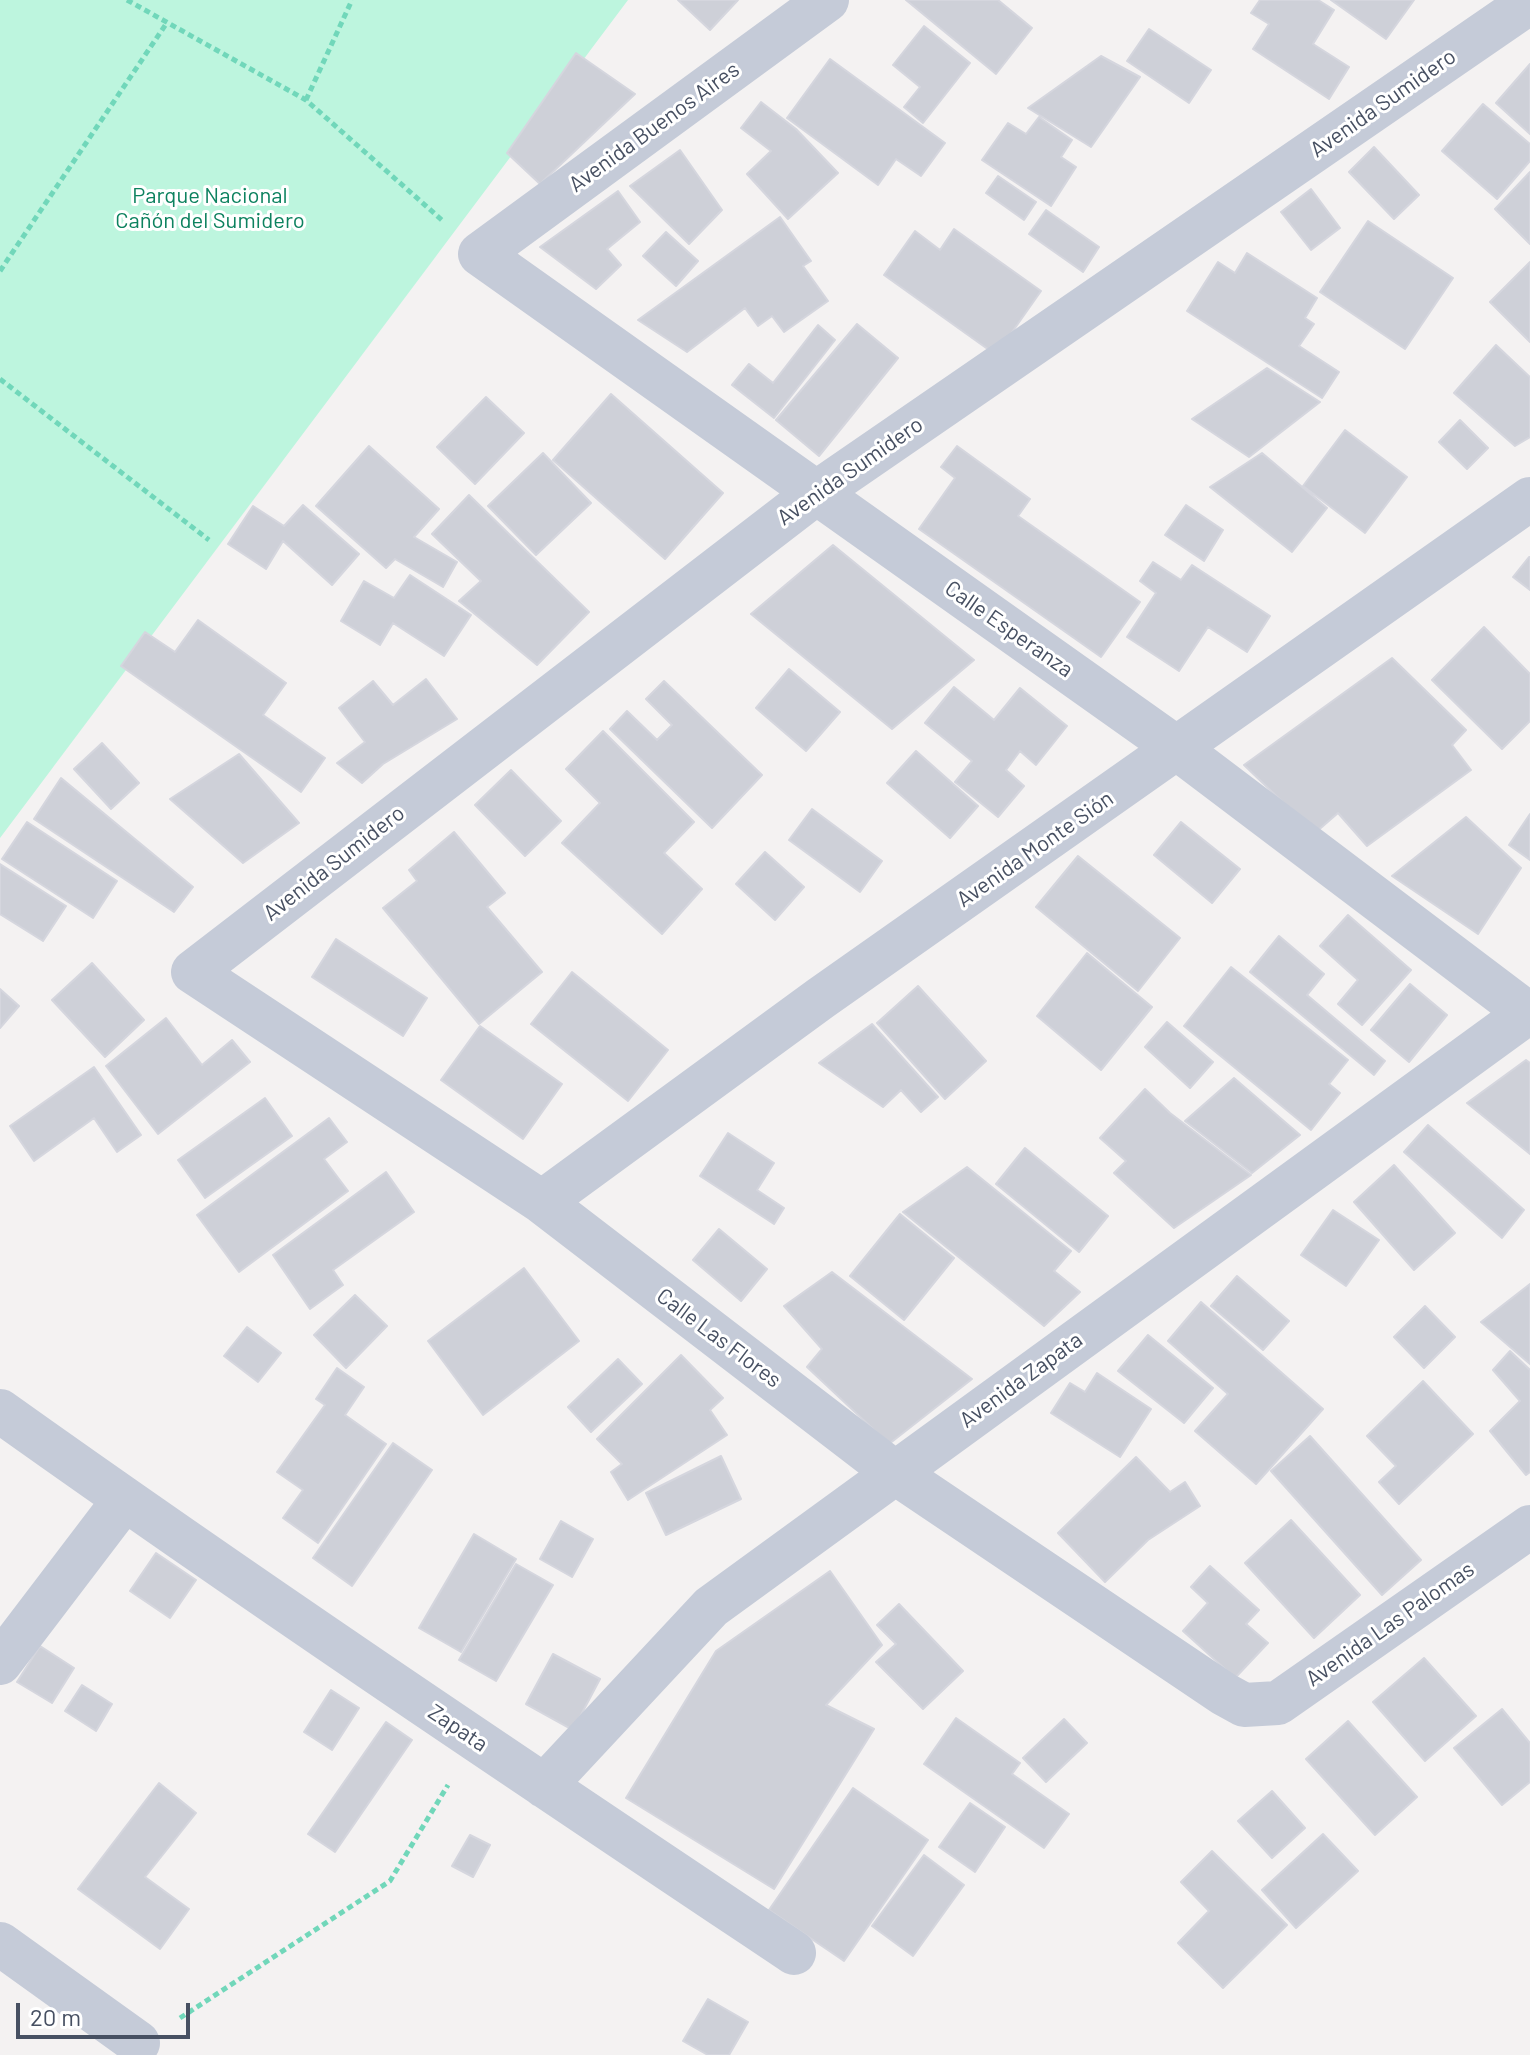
<!DOCTYPE html>
<html>
<head>
<meta charset="utf-8">
<style>
	body { margin:0 }
	#map { position:relative; width:1530px; height:2055px; overflow:hidden; background:#f4f2f2; font-family:Barlow,sans-serif }
	canvas { display:block }
	.scale { position:absolute; left:16px; top:2003px; width:174px; height:36px; box-sizing:border-box; border:4px solid #475062; border-top:0; padding-left:10px; font-size:24px; line-height:28px; white-space:nowrap; color:#475062; -webkit-text-stroke:6px #fff; paint-order:stroke }
</style>
</head>
<body>
<div id="map">
<canvas width="1530" height="2055"></canvas>
<div class="scale">20 m</div>
</div>
<script>
const c = document.querySelector('canvas').getContext('2d');
c.lineJoin = 'round';
function paint(path, color) {
  c.fillStyle = color;
  c.fill(path, 'evenodd');
}
function strokePath(path, color, width, dash) {
  c.strokeStyle = color;
  c.lineWidth = width;
  c.lineCap = dash ? 'butt' : 'round';
  c.setLineDash(dash || []);
  c.stroke(path);
}
function label(font, color, halo, rows, align = 'center') {
  c.font = font + ' Barlow,sans-serif';
  c.lineWidth = 6;
  c.setLineDash([]);
  c.textBaseline = 'middle';
  c.strokeStyle = halo;
  c.fillStyle = color;
  for (const [text, x, y, turn = 0] of rows) {
    c.save();
    c.translate(x, y);
    c.rotate((+turn || 0) * Math.PI / 180);
    c.textAlign = isNaN(turn) ? turn : align;
    if (halo) c.strokeText(text, 0, 0);
    c.fillText(text, 0, 0);
    c.restore();
  }
}
const green = new Path2D(`
	M0 0H628L0 838Z`);
const building = new Path2D(`
	M678 0H738L710 30Z
	M906 0H998L1032 28 996 74Z
	M1260 0H1318L1334 10 1313 44 1349 67 1329 99 1253 49 1269 24 1251 13Z
	M1331 0H1414L1386 39Z
	M924 26 970 63 923 123 904 107 920 87 893 65Z
	M1149 29 1211 70 1189 103 1127 61Z
	M576 53 635 94 540 184 507 153Z
	M1101 56 1140 77 1091 147 1028 108Z
	M830 59 945 143 921 176 896 159 878 185 787 118Z
	M1530 64V134L1496 103Z
	M761 102 796 129 838 173 788 219 747 174 771 151 741 128Z
	M1483 104 1530 144V161L1497 199 1442 151Z
	M1039 117 1072 140 1061 157 1076 167 1051 206 982 160 1008 123 1026 134Z
	M1374 147 1419 195 1394 219 1349 172Z
	M680 150 722 210 689 244 630 186Z
	M1530 172V244L1495 209Z
	M998 176 1036 202 1024 220 986 193Z
	M1311 189 1340 228 1311 250 1281 212Z
	M618 191 640 222 607 249 621 265 596 289 540 247Z
	M1046 210 1099 247 1083 272 1029 234Z
	M780 217 811 261 803 266 828 301 784 332 772 316 758 326 745 308 687 352 638 320Z
	M1368 221 1453 278 1405 349 1320 292Z
	M954 229 1041 291 996 355 884 275 915 231 940 250Z
	M666 232 698 261 676 286 643 256Z
	M1247 253 1317 298 1305 318 1314 324 1299 346 1339 372 1322 398 1187 311 1218 262 1235 273Z
	M1530 262V342L1490 302Z
	M857 324 898 358 819 456 776 420Z
	M818 325 835 340 774 418 732 385 749 364 773 383Z
	M1496 345 1530 377V437L1515 446 1454 393Z
	M1267 368 1320 402 1249 457 1192 419Z
	M611 394 723 493 665 559 553 460Z
	M486 397 524 433 475 484 437 447Z
	M1460 420 1488 448 1467 469 1439 442Z
	M1345 430 1407 477 1365 533 1303 486Z
	M369 446 439 509 414 537 457 562 443 587 395 559 386 568 316 506Z
	M957 446 1030 499 1018 516 1140 602 1101 657 919 529 955 478 941 467Z
	M543 453 591 503 536 555 488 506Z
	M1262 453 1327 508 1292 552 1210 487Z
	M469 495 589 612 537 665 459 601 481 581 432 534Z
	M303 505 359 554 332 585 283 541 266 569 228 544 253 506 284 526Z
	M1186 505 1223 530 1204 561 1165 535Z
	M833 545 974 660 892 729 751 614Z
	M1529 557H1530V590L1513 577Z
	M1153 562 1181 580 1192 565 1270 616 1247 652 1208 627 1179 671 1127 637 1156 593 1140 581Z
	M410 575 471 615 444 656 393 623 380 645 341 621 364 581 394 598Z
	M198 620 286 683 263 715 325 758 301 792 121 666 145 632 175 652Z
	M1484 627 1530 674V721L1502 749 1432 680Z
	M1392 658 1466 730 1452 745 1471 770 1367 846 1338 813 1315 833 1244 765Z
	M789 669 840 712 806 751 756 708Z
	M426 679 457 719 383 764 362 783 337 763 365 742 339 708 373 681 393 705Z
	M664 681 762 775 712 828 610 729 627 711 657 740 672 725 646 699Z
	M954 687 994 720 1020 688 1067 726 1036 765 1020 751 1006 770 1024 786 998 817 955 782 972 761 925 723Z
	M603 731 694 822 664 853 702 889 662 934 562 843 600 803 566 769Z
	M102 743 139 783 111 809 74 769Z
	M916 751 978 806 950 838 887 783Z
	M239 754 299 823 243 863 170 799Z
	M511 770 561 821 525 856 475 805Z
	M61 778 193 887 174 912 34 819Z
	M812 809 882 861 860 892 789 840Z
	M1530 814V860L1509 845Z
	M1466 817 1521 868 1478 934 1392 876Z
	M27 822 117 881 93 918 2 859Z
	M1181 822 1240 869 1212 903 1154 855Z
	M454 832 505 893 487 907 542 972 479 1024 383 908 417 881 409 870Z
	M765 852 804 887 775 920 736 884Z
	M1078 856 1180 938 1138 991 1036 907Z
	M0 864 66 906 43 941 0 914Z
	M1348 915 1411 970 1362 1025 1338 1004 1358 980 1320 946Z
	M1279 936 1324 974 1307 995 1385 1061 1374 1075 1250 972Z
	M336 939 427 998 403 1036 312 977Z
	M1087 953 1152 1007 1101 1070 1037 1016Z
	M92 963 144 1020 105 1057 52 1000Z
	M1231 967 1348 1060 1329 1084 1340 1093 1311 1130 1184 1026Z
	M572 972 668 1050 628 1101 531 1024Z
	M1410 984 1447 1015 1409 1062 1371 1030Z
	M918 986 986 1061 945 1099 877 1023Z
	M0 989 19 1006 0 1028Z
	M166 1018 202 1065 232 1040 250 1062 158 1134 106 1066Z
	M1167 1022 1213 1062 1190 1088 1145 1047Z
	M872 1024 938 1097 921 1112 901 1090 883 1107 819 1063Z
	M480 1026 562 1084 523 1139 441 1080Z
	M1526 1060 1530 1063V1154L1467 1103Z
	M94 1067 141 1135 117 1152 94 1118 34 1161 10 1126Z
	M1234 1078 1300 1135 1252 1173 1185 1121Z
	M1145 1089 1170 1113 1251 1175 1174 1228 1114 1173 1126 1161 1100 1138Z
	M265 1098 292 1136 205 1198 178 1160Z
	M329 1118 347 1142 324 1159 348 1191 239 1272 197 1215Z
	M1428 1125 1524 1210 1502 1238 1404 1152Z
	M728 1133 774 1163 757 1190 784 1208 774 1224 700 1176Z
	M1025 1148 1108 1216 1079 1252 996 1184Z
	M1394 1165 1455 1233 1414 1270 1354 1202Z
	M967 1167 1071 1251 1054 1271 1080 1292 1044 1326 903 1212Z
	M386 1172 414 1212 333 1270 343 1285 310 1309 273 1255Z
	M1333 1210 1379 1240 1346 1286 1301 1255Z
	M900 1214 954 1258 904 1320 850 1276Z
	M719 1229 767 1269 741 1301 693 1260Z
	M524 1268 579 1341 483 1415 428 1341Z
	M832 1272 972 1379 889 1444 807 1367 822 1349 784 1306Z
	M1237 1276 1289 1321 1263 1350 1211 1306Z
	M1530 1284V1364L1481 1322Z
	M355 1295 387 1326 346 1368 314 1335Z
	M1201 1302 1323 1409 1256 1484 1195 1431 1228 1394 1168 1341Z
	M1425 1306 1455 1337 1424 1368 1394 1337Z
	M247 1327 281 1353 258 1382 224 1356Z
	M1148 1335 1213 1388 1184 1423 1118 1371Z
	M1510 1351 1530 1370V1472L1526 1475 1490 1431 1520 1401 1493 1370Z
	M681 1355 723 1398 710 1410 727 1435 628 1500 611 1472 622 1464 597 1439Z
	M618 1359 642 1384 591 1432 568 1407Z
	M337 1368 364 1387 345 1415 386 1444 318 1543 283 1518 303 1490 277 1472 325 1405 316 1399Z
	M1097 1373 1151 1409 1120 1457 1051 1413 1070 1383 1085 1392Z
	M1423 1381 1473 1434 1399 1504 1379 1482 1396 1466 1367 1436Z
	M1310 1436 1421 1560 1382 1595 1271 1471Z
	M393 1443 432 1470 352 1586 313 1558Z
	M721 1456 741 1499 666 1535 646 1493Z
	M1136 1457 1170 1492 1185 1482 1200 1506 1148 1540 1105 1582 1058 1533Z
	M1291 1520 1360 1595 1314 1638 1245 1563Z
	M561 1521 593 1539 572 1577 540 1559Z
	M474 1534 516 1559 461 1652 419 1628Z
	M156 1553 196 1580 170 1618 130 1591Z
	M516 1564 553 1585 496 1681 459 1660Z
	M1210 1566 1259 1610 1246 1624 1268 1643 1235 1678 1183 1631 1208 1603 1191 1587Z
	M830 1571 882 1645 826 1705 874 1729 774 1889 626 1798 716 1651Z
	M899 1604 963 1671 923 1709 876 1662 896 1644 877 1625Z
	M40 1646 74 1668 52 1703 17 1682Z
	M553 1654 600 1679 573 1730 526 1704Z
	M1424 1658 1476 1716 1425 1761 1373 1702Z
	M82 1685 112 1704 96 1731 65 1711Z
	M331 1690 359 1708 332 1750 304 1732Z
	M1502 1709 1530 1743V1782L1502 1805 1454 1748Z
	M956 1718 1020 1763 1012 1774 1069 1814 1044 1848 924 1764Z
	M1064 1719 1087 1743 1046 1782 1023 1758Z
	M1348 1721 1417 1797 1375 1835 1306 1759Z
	M386 1722 412 1740 335 1852 308 1834Z
	M159 1783 196 1813 145 1877 189 1909 160 1949 78 1889Z
	M853 1788 928 1840 844 1961 769 1910Z
	M1272 1791 1305 1828 1272 1858 1238 1821Z
	M970 1803 1005 1827 975 1872 939 1847Z
	M1323 1834 1358 1871 1296 1928 1262 1890Z
	M470 1835 490 1845 473 1877 452 1866Z
	M1212 1851 1287 1925 1223 1988 1178 1943 1209 1911 1181 1882Z
	M924 1855 964 1885 913 1956 872 1926Z
	M708 1999 748 2022 729 2055H708L683 2041Z`);
const path = new Path2D(`
	M127 0 306 100 443 221
	M306 100 352 0
	M0 271 166 24
	M0 379 209 540
	M180 2018 390 1881 448 1785`);
const minor = new Path2D(`
	M827 0 480 254 1178 749 1530 1015
	M1530 2 816 493 193 972 542 1202 894 1472 1224 1694 1244 1705 1278 1703 1530 1527
	M542 1202 821 998 1530 499
	M0 1411C261 1597 528 1775 794 1953
	M0 1663 124 1500
	M544 1786 711 1607 1530 1011
	M0 1944 138 2043`);
const streetNames = [
	["Avenida Sumidero",1383,103,-35],
	["Avenida Buenos Aires",654,127,-36],
	["Avenida Sumidero",850,471,-35],
	["Calle Esperanza",1009,629,35],
	["Avenida Monte Sión",1035,849,-35],
	["Avenida Sumidero",334,863,-38],
	["Calle Las Flores",719,1338,37],
	["Avenida Zapata",1021,1380,-36],
	["Avenida Las Palomas",1390,1624,-35],
	["Zapata",458,1728,34]
];
const parkNames = [
	["Parque Nacional",210,196],
	["Cañón del Sumidero",210,221]
];
paint(green, '#bdf5de');
paint(building, '#ced0d8');
strokePath(building, '#d5d6de', 2);
strokePath(path, '#71d7ba', 5, [6, 4]);
strokePath(minor, '#c5cbd8', 44);
label('22px', '#475062', '#fff', streetNames);
label('22px', '#0d825f', '#fff', parkNames);
</script>
</body>
</html>
